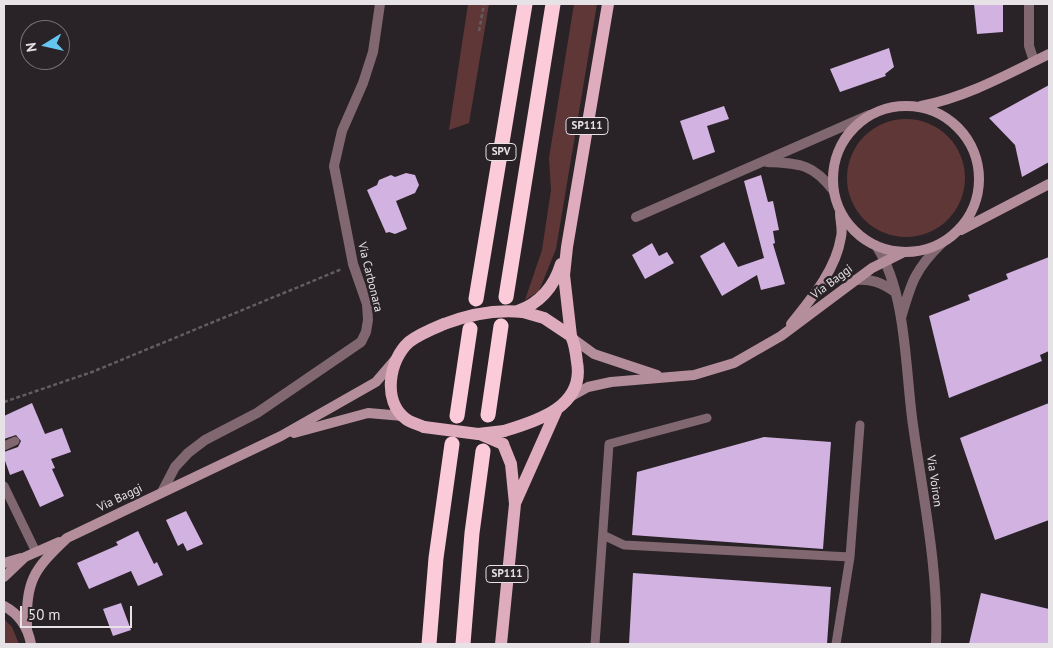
<!DOCTYPE html>
<html>
<head>
<meta charset="utf-8">
<style>
	body { margin:0 }
	#map { position:relative; width:1053px; height:648px; overflow:hidden; background:#292227; font-family:"PT Sans",sans-serif }
	canvas { display:block }
	.frame { position:absolute; inset:0; border:5px solid #e6e2e5; pointer-events:none }
	.north { position:absolute; left:20px; top:20px; width:50px; height:50px; box-sizing:border-box; background:#292227; border:1px solid #756f73; border-radius:50%; rotate:261deg; font-size:14px; font-weight:700; line-height:20px; text-align:center; color:#e6e2e5 }
	.north::after { content:''; display:block; margin:auto; width:18px; height:22px; background:#64c5ee; clip-path:polygon(50% 0,100% 100%,50% 72%,0 100%) }
	.scale { position:absolute; left:20px; top:606px; width:112px; height:22px; box-sizing:border-box; border:2px solid #e6e2e5; border-top:0; padding-left:6px; font-size:15px; line-height:18px; white-space:nowrap; color:#e6e2e5; -webkit-text-stroke:4px #292227; paint-order:stroke }
</style>
</head>
<body>
<div id="map">
<canvas width="1053" height="648"></canvas>
<div class="frame"></div>
<div class="north">N</div>
<div class="scale">50 m</div>
</div>
<script>
const c = document.querySelector('canvas').getContext('2d');
c.lineJoin = 'round';
function paint(path, color) {
  c.fillStyle = color;
  c.fill(path, 'evenodd');
}
function strokePath(path, color, width, dash) {
  c.strokeStyle = color;
  c.lineWidth = width;
  c.lineCap = dash ? 'butt' : 'round';
  c.setLineDash(dash || []);
  c.stroke(path);
}
function label(font, color, halo, rows, align = 'center') {
  c.font = font + ' "PT Sans",sans-serif';
  c.lineWidth = 5;
  c.setLineDash([]);
  c.textBaseline = 'middle';
  c.strokeStyle = halo;
  c.fillStyle = color;
  for (const [text, x, y, turn = 0] of rows) {
    c.save();
    c.translate(x, y);
    c.rotate((+turn || 0) * Math.PI / 180);
    c.textAlign = isNaN(turn) ? turn : align;
    if (halo) c.strokeText(text, 0, 0);
    c.fillText(text, 0, 0);
    c.restore();
  }
}
const green = new Path2D(`
	M468 4H489L469 123 449 130Z
	M574 4H597L556 249 539 291 525 300 542 250 551 190 549 158Z
	M847 178a59 59 0 1 1 118 0a59 59 0 1 1-118 0Z
	M4 619 12 627 19 644H4Z`);
const building = new Path2D(`
	M974 4H1003V32L977 34Z
	M889 48 894 67 885 74 886 76 840 92 830 69Z
	M1049 85V162L1022 177 1015 145 989 118Z
	M724 106 729 119 707 126 715 152 693 160 680 121Z
	M406 173 415 175 419 185 415 193 396 201 407 229 395 234 389 232 386 233 367 190 377 185 379 180 391 175 395 177Z
	M761 175 768 202 773 201 779 230 773 231 775 243 773 244 785 284 761 290 757 275 722 296 700 256 724 242 738 267 764 258 744 181Z
	M652 243 659 256 667 252 674 263 645 279 632 255Z
	M1049 257V351L1040 355 1042 361 949 398 929 316 970 300 968 295 1008 279 1006 274Z
	M32 403 45 434 62 428 71 452 51 459 55 468 52 469 64 496 40 507 23 470 10 475 4 458V452L18 447 21 441 16 435 4 439V416Z
	M1049 403V520L995 540 960 438Z
	M764 437 831 442 823 549 632 535 637 472Z
	M186 511 203 544 187 551 183 543 178 546 166 520Z
	M138 531 154 564 157 562 163 575 138 586 131 571 89 589 77 563 118 545 116 542Z
	M633 573 831 587 827 644H629Z
	M981 593 1049 609V644H969Z
	M121 603 131 630 113 636 103 609Z`);
const path = new Path2D(`
	M479 31 484 4
	M4 402 92 372 342 269`);
const lane = new Path2D(`
	M4 446 15 441
	M4 486 36 552
	M603 535 624 545 850 557 860 425
	M595 644 609 444 707 418
	M836 644 850 557`);
const street = new Path2D(`
	M1029 4V46L1034 61
	M767 162C800 164 812 163 833 190
	M636 217 869 115
	M877 247C907 294 905 370 913 425 923 497 939 571 936 644
	M855 280C872 279 881 282 895 292
	M901 318C911 283 915 269 942 243
	M163 490 175 467 188 453 205 440 257 413 361 342 366 332 368 320 367 304 353 264 334 166 342 131 363 83 373 52 380 4`);
const secondary = new Path2D(`
	M833 179a73 73 0 1 1 146 0a73 73 0 1 1-146 0Z
	M921 106C967 97 1008 74 1049 54
	M961 230 1049 184
	M791 324C811 299 836 270 841 237 843 230 840 220 840 213
	M572 338 594 354 657 375
	M570 397 588 387 611 382 694 375 734 363 781 336 872 268 902 253
	M294 433 368 413 403 416
	M4 563 21 558
	M4 577 25 557 59 542
	M4 606C19 614 28 628 31 644
	M27 629C26 581 32 571 67 538L281 436 376 382 394 361`);
const primary = new Path2D(`
	M518 311C540 303 554 287 561 264
	M571 336 564 275 567 247 608 4
	M424 427C418 424 411 423 406 419 382 401 389 360 409 342 419 334 432 329 444 324
	M504 431C538 421 585 406 577 362 576 353 575 344 571 336L544 318 523 312
	M516 501 557 409
	M501 644 515 504 511 464 503 444`);
const highway = new Path2D(`
	M506 297 553 4
	M476 299 525 4
	M488 415 501 326
	M457 416 470 329
	M429 644 436 558 452 444
	M463 644 472 533 483 451`);
const primaryBridge = new Path2D(`
	M444 324C470 314 495 309 523 312
	M424 427 478 434 504 431
	M482 435 503 444`);
const shields = [
	[587,126,42],
	[501,152,30],
	[507,574,42]
];
const shieldNames = [
	["SP111",587,126],
	["SPV",501,152],
	["SP111",507,574]
];
const streetNames = [
	["Via Carbonara",370,277,76],
	["Via Baggi",832,282,-37],
	["Via Voiron",934,481,82],
	["Via Baggi",120,498,-26]
];
paint(green, '#5f3737');
paint(building, '#d1b2e1');
strokePath(path, '#635d61', 2.5, [4, 2.5]);
strokePath(lane, '#816870', 9);
strokePath(street, '#816870', 10);
strokePath(secondary, '#b58e9b', 10);
strokePath(primary, '#deacbc', 12);
strokePath(highway, '#fccbda', 15);
strokePath(primaryBridge, '#deacbc', 12);
for (const [x, y, w] of shields) {
  const box = new Path2D();
  box.roundRect(x - w / 2, y - 8.5, w, 17, 4);
  c.fillStyle = '#292227';
  c.fill(box);
  strokePath(box, '#e6e2e5', 1);
}
label('bold 11px', '#e6e2e5', null, shieldNames);
label('12px', '#e6e2e5', '#292227', streetNames);
</script>
</body>
</html>
